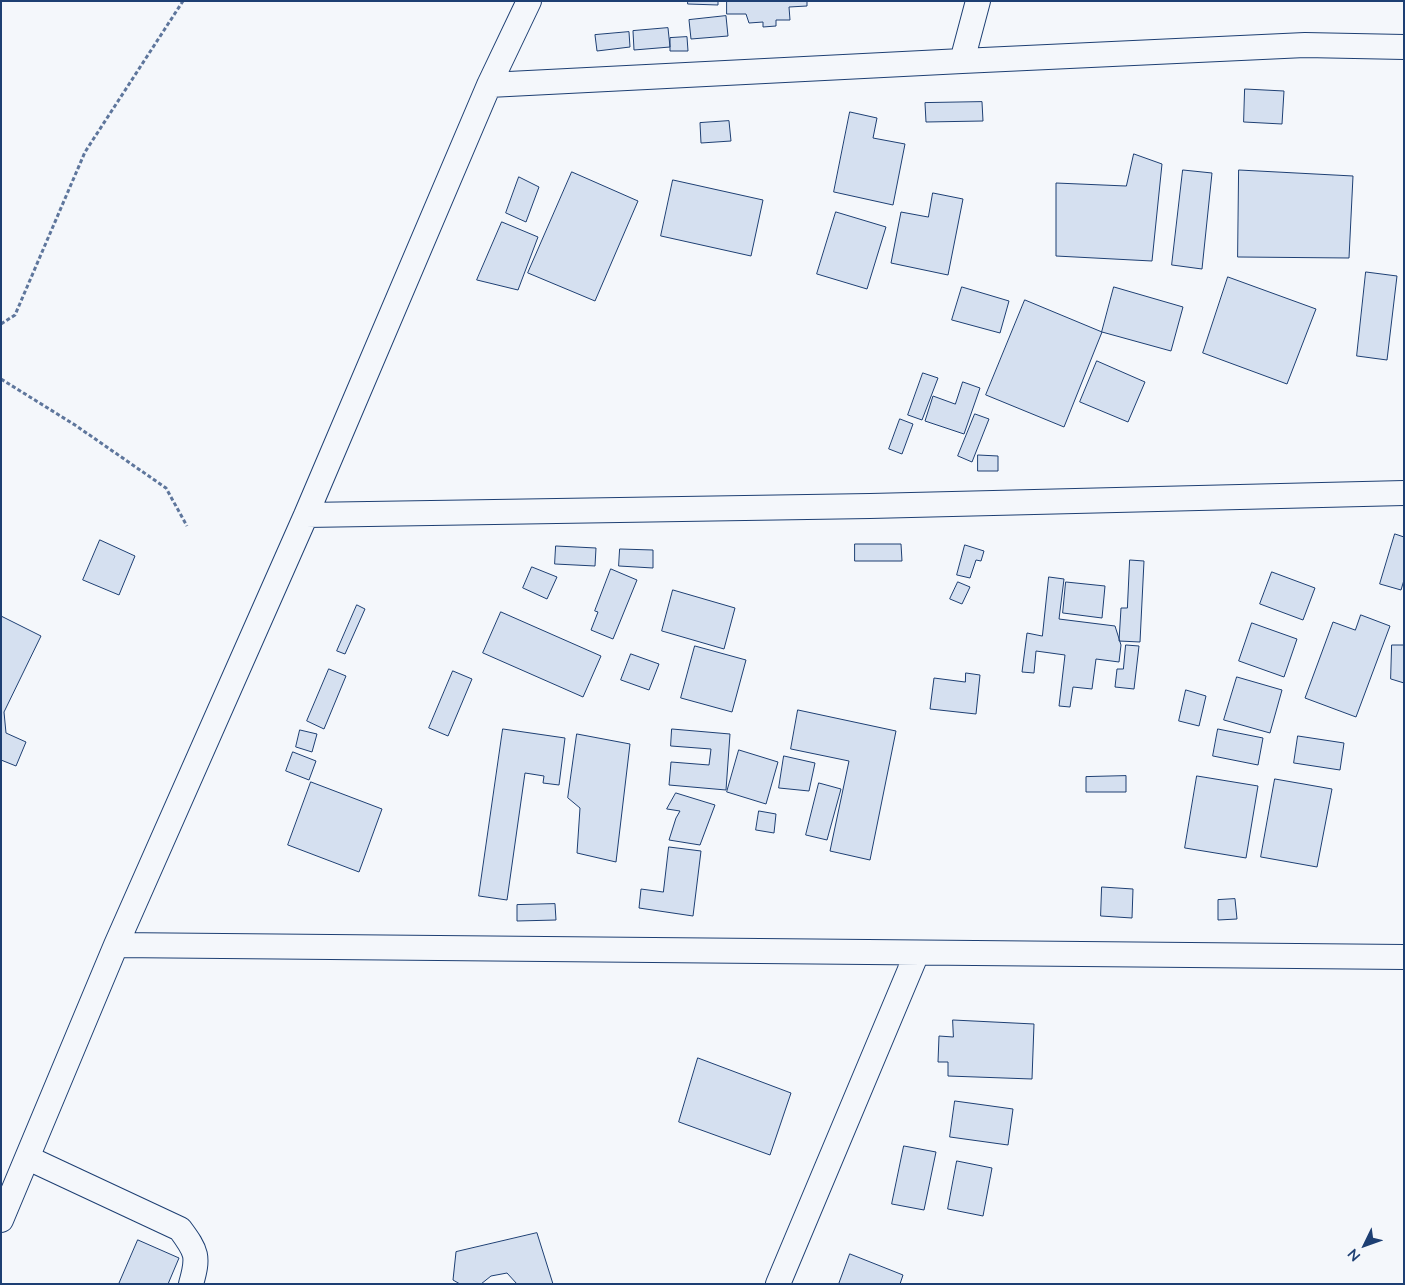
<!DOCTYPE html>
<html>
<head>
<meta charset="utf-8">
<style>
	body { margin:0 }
	#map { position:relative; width:1405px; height:1285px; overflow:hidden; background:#f4f7fb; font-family:Lato,sans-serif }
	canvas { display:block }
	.frame { position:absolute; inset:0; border:2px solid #1d3f73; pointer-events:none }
	.north { position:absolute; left:1340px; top:1220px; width:50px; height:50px; -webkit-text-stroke:4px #f4f7fb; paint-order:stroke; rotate:228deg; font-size:14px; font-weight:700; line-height:20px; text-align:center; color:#1d3f73 }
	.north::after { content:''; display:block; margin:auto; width:18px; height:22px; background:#1d3f73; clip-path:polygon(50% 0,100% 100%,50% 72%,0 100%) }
</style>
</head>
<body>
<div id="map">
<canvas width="1405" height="1285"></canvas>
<div class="frame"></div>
<div class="north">N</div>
</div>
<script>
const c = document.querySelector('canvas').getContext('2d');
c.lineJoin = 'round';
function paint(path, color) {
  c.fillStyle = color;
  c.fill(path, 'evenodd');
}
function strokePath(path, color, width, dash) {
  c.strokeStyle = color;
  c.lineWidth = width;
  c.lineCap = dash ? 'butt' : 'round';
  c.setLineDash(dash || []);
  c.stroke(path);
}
const building = new Path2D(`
	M688 1H718V5L688 4Z
	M727 1H807V6L789 7 790 20H776V26L763 27V22L749 23 746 14H727Z
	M726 16 728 36 691 39 689 20Z
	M668 28 670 47 634 50 633 31Z
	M629 32 630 47 597 51 595 35Z
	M687 37 688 51H670V38Z
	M1245 89 1284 91 1282 124 1244 122Z
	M982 102 983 121 926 122 925 103Z
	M850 112 877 118 873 138 905 144 893 205 834 192Z
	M729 121 731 141 701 143 700 123Z
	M1134 154 1162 164 1152 261 1056 256V183L1126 186Z
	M1183 170 1212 173 1202 269 1172 265Z
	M1239 170 1353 176 1349 258 1238 257Z
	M572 172 638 201 595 301 528 273Z
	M519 177 539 187 526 222 506 213Z
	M673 180 763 200 751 256 661 236Z
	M933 193 963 199 948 275 891 263 901 212 928 217Z
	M836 212 886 227 867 289 817 274Z
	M502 222 538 237 518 290 477 280Z
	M1366 272 1397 276 1387 360 1357 356Z
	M1228 277 1316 309 1287 384 1203 353Z
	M962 287 1009 301 1000 333 952 320Z
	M1114 287 1183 307 1171 351 1102 332Z
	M1025 300 1102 332 1064 427 986 395Z
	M1097 361 1145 382 1128 422 1080 402Z
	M923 373 938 378 922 420 908 415Z
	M963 382 980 388 964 434 925 421 933 396 955 404Z
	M975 414 989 419 972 462 958 456Z
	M900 419 913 424 902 454 889 449Z
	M978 455 998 456V471H978Z
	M1395 534 1404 537V580L1401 590 1380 584Z
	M100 540 135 556 119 595 83 580Z
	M855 544H901L902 561H855Z
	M965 545 984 551 981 561 976 560 970 578 957 575Z
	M556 546 596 548 595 566 555 564Z
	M620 549 653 550V568L619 566Z
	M1130 560 1144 561 1140 642 1119 641 1121 608H1127Z
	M532 567 557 577 547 599 523 588Z
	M611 569 637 580 613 639 591 630 598 612 595 611Z
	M1272 572 1315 588 1303 620 1260 604Z
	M1049 577 1064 579 1059 619 1115 626 1121 645 1119 662 1096 659 1092 689 1073 687 1070 707 1059 706 1065 655 1036 651 1034 673 1022 672 1027 633 1042 636Z
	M958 582 970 587 962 604 950 599Z
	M1066 582 1105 586 1102 618 1063 613Z
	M673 590 735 608 724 649 662 631Z
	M357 605 365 609 345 654 337 651Z
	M501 612 601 656 583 697 483 653Z
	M1361 615 1390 626 1356 717 1305 698 1333 622 1355 630Z
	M1 616 41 636 4 712 6 733 26 742 16 766 1 760Z
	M1252 623 1297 639 1284 677 1239 661Z
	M1126 645 1139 646 1134 689 1115 687 1117 669H1123Z
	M1392 645H1404V683L1391 679Z
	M695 646 746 660 732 712 681 698Z
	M631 654 659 664 649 690 621 680Z
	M329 669 346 676 324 729 307 721Z
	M453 671 472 679 448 736 429 728Z
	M966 673 980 675 976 714 930 709 934 678 965 682Z
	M1237 677 1282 690 1270 733 1224 720Z
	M1186 690 1206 696 1199 726 1179 721Z
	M798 710 896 731 870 860 830 851 849 761 791 749Z
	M503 729 565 738 559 785 543 783 544 776 525 773 507 900 479 896Z
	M672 729 730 734 726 790 669 785 671 762 709 765 711 749 671 746Z
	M1218 729 1263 738 1258 765 1213 756Z
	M300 730 317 734 312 752 296 747Z
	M577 734 630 744 616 862 577 853 580 808 568 798Z
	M1298 736 1344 743 1340 770 1294 763Z
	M739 750 778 762 766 804 727 792Z
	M293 752 316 761 309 780 286 771Z
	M784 756 815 763 809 791 779 788Z
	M1126 776V792H1086V777Z
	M1197 776 1258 786 1246 858 1185 848Z
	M1275 779 1332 789 1317 867 1261 857Z
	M311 782 382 809 359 872 288 845Z
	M819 783 841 789 827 840 806 835Z
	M676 793 715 805 700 845 669 840 676 818 680 811 667 809Z
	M759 811 776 814 774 833 756 830Z
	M669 847 701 851 693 916 639 908 641 889 663 892Z
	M1102 887 1133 889 1132 918 1101 916Z
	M1235 899 1237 919 1218 920V900Z
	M555 904 556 920 517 921V905Z
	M953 1020 1034 1024 1032 1079 948 1076V1062H938L939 1036 953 1037Z
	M698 1058 791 1093 770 1155 679 1122Z
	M955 1101 1013 1109 1008 1145 950 1137Z
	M904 1146 936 1152 924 1210 892 1204Z
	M957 1161 992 1168 983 1216 948 1209Z
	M537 1233 553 1284H517L507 1273 491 1276 481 1284H460L453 1280 456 1252Z
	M138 1240 179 1258 168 1284H119Z
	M850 1254 903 1275 900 1284H839Z`);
const path = new Path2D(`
	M1 324 15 315 85 152 183 1
	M1 379 75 425 166 488 187 526`);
const street = new Path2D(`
	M962 61 978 1
	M489 85 962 61 1305 45 1404 47
	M306 515 870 506 1404 493
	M116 945 1404 957
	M28 1158 180 1229C197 1252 199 1256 191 1284
	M1 1220 116 945 306 515 489 85 529 1
	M778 1284 917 953`);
paint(building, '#d5e0f0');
strokePath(building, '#1d3f73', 1);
strokePath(street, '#1d3f73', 26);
strokePath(path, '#5e769c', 3, [4, 2.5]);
strokePath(street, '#f4f7fb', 24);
</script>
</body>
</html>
